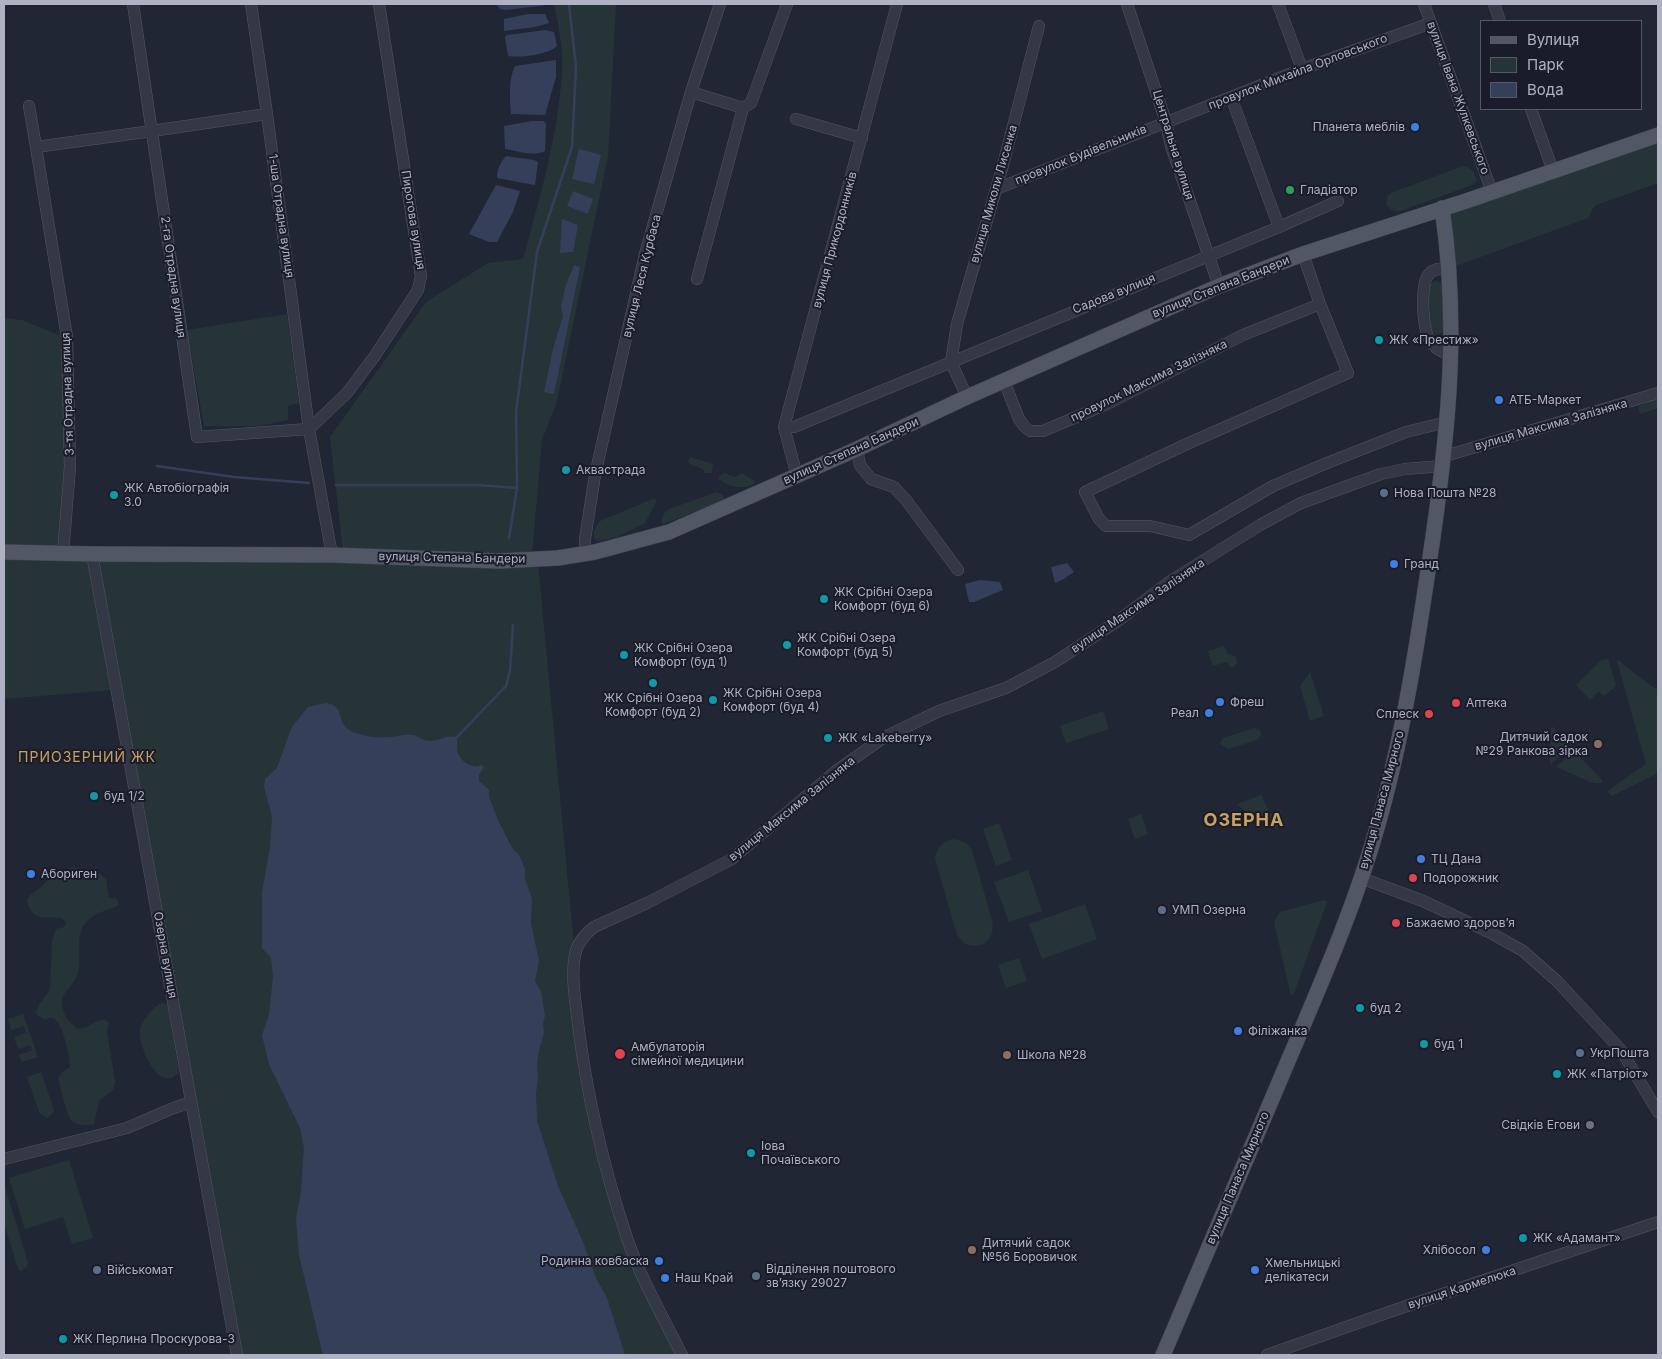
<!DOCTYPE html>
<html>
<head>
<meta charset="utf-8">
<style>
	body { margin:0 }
	#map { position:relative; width:1662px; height:1359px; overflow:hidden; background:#212634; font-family:Inter,sans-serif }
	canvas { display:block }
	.frame { position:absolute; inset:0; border:5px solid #aeb2c2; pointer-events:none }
	.legend { position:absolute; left:1480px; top:20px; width:162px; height:90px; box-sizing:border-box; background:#1a1d29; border:1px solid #555966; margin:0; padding:6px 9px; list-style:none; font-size:15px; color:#aeb2c2 }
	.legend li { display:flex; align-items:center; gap:10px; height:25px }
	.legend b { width:25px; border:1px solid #555966 }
</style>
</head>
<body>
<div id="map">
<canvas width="1662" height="1359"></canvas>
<div class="frame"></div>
<ul class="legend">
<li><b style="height:6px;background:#525765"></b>Вулиця</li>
<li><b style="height:14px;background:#263438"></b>Парк</li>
<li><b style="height:14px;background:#363f5a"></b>Вода</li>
</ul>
</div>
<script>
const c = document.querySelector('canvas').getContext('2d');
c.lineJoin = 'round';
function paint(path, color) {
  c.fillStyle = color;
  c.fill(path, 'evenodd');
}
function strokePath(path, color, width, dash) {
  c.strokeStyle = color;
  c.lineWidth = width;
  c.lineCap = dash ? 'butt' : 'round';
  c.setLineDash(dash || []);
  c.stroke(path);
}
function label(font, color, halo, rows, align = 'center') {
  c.font = font + ' Inter,sans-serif';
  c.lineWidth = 4;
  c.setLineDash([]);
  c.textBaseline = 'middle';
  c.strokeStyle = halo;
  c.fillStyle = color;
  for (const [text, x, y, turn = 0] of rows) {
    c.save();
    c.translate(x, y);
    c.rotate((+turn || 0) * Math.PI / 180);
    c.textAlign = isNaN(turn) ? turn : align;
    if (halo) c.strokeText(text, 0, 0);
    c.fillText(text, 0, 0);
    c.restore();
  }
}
const green = new Path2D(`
	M554 4H616L608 156 557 401 542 440 532 555 343 551 330 437 426 302 488 263 523 259C540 197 558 136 562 72 564 49 558 26 554 4Z
	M1658 137V183L1594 206 1588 218 1453 267 1446 211Z
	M1463 166C1471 168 1476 172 1476 181L1472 185 1398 212 1390 209 1386 203 1388 196 1391 193Z
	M1435 281 1442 283 1445 330 1437 335 1434 333 1431 328 1428 291 1430 284Z
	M287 314 299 403 288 406V420L259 426H204L187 330Z
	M4 318 22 320 61 336 66 384 64 500 60 550 4 549Z
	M1658 399V408L1641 414 1639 411V406Z
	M690 457 713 464 712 473H705L703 469 688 463Z
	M725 473 735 477 742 473 755 481 754 484C743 490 729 487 719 479V476Z
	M717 492 723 495 725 501 663 524 661 522 665 512 669 509Z
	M653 499 657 500 645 523 617 537 598 541 595 540C592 532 595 527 600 521Z
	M4 556 89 558 113 690 4 699Z
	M97 559 538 563 574 946 602 1168 678 1355H241Z
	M1224 646 1228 654 1235 656 1238 663 1233 667H1230L1227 662 1213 666 1208 651Z
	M1608 659 1616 686 1604 696 1599 691 1590 700 1576 685 1601 660Z
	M1618 660 1651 686 1658 690V773L1612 796 1607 791 1646 764 1617 661Z
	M1310 672 1324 716 1310 721 1300 686Z
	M1103 711 1109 729 1066 743 1060 726Z
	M1551 727H1553L1570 747 1551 764 1550 762Z
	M1254 728C1258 728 1262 731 1261 735L1257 740 1228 749 1220 744 1223 738Z
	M1574 751 1603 781 1601 783H1593L1556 767Z
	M1261 795 1270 814 1280 810 1282 814 1281 826 1276 829C1262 824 1247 815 1237 804Z
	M1141 814 1148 834 1135 839 1128 819Z
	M999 823 1012 860 996 866 983 829Z
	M955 839 966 843 972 850 992 920C996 939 983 950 965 944L957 935 935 859C936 848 944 840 955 839Z
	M73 867 100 874 106 879 109 898H115L118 901 119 905C109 910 96 912 88 920 73 935 83 954 78 972 75 986 61 991 62 1004 63 1016 69 1022 78 1029 90 1029 98 1015 109 1022L107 1032 115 1082 113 1090 99 1101 94 1124C87 1126 77 1126 71 1120 67 1115 60 1086 58 1078L62 1072 70 1067C71 1059 62 1021 53 1018 50 1017 47 1019 45 1020L38 1016 36 1012 39 1005 50 990 52 941 56 929 64 927 66 922 61 918C43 916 34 923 27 901L30 895 40 888 56 872Z
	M1028 870 1042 911 1009 922 994 882Z
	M1324 900 1327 902 1294 993 1291 996 1274 922 1280 912Z
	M1085 904 1097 939 1042 959 1029 924Z
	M1019 958 1027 981 1006 988 998 965Z
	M162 1002 168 1005 179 1072C160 1096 137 1045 140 1029 142 1020 154 1007 162 1002Z
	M23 1014 38 1057 22 1062 19 1055 32 1050 30 1045 18 1049 14 1037 26 1033 24 1026 11 1030 8 1019Z
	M41 1072 54 1110 52 1114 47 1118 40 1114 27 1077Z
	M69 1160 93 1238 72 1244 63 1217 25 1229 9 1178Z
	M4 1183 28 1263 27 1267 21 1271 18 1269 4 1223Z`);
const water = new Path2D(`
	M496 4H547V5L506 10 500 9Z
	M528 14H545L549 23 535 27 504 31V19Z
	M545 30 554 32 557 46C548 55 520 58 508 56L505 37 507 35Z
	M556 60V77L545 115 511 114C510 99 508 80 515 66Z
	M532 121H543L546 123 545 151C534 157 517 151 505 149L504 126Z
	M579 149 601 155 594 184 572 179Z
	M506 156 534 160 538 162 535 185 497 178C497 169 500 163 506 156Z
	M496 185 520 191 513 212 497 242H489L469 234Z
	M573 191 593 199 588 214 567 206Z
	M562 219 578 225 573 252 560 253Z
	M574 265 580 267 554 394 544 392 553 349 563 316 561 306 566 285Z
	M1067 563 1074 572 1064 579 1055 583 1051 567Z
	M980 580 1000 582 1003 590 974 602H969L965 584Z
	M326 703C349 706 331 727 359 734 368 737 379 738 390 737 397 737 406 733 413 735 419 737 423 741 431 741 442 740 445 735 457 737 458 742 456 746 457 750 459 761 472 770 481 765L484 767 479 775V781L489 790V797L499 822 512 848 519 855 525 869V879L532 899 531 924 539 961 535 981 541 991 545 1016 543 1023 544 1033 539 1050 537 1062 538 1078 536 1093 537 1121 558 1186 583 1242 596 1278 607 1298 625 1355H323L299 1255 296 1219 301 1191 304 1148 300 1128 269 1064 262 1035 269 1015 273 977 271 958 262 948V892L270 848 272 817 264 787 265 779 277 768 292 727 308 707Z`);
const stream = new Path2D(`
	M157 466 234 477 309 483
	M336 485H478L517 488
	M509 538 517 488 516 412 537 252 572 147 576 67 569 4
	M457 737 506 686 510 671 513 625`);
const minor = new Path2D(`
	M133 4 197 437 309 429
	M251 4 267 114 309 429 332 555
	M1127 4 1166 122 1171 146 1219 286
	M1278 4 1302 69
	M1424 4 1492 192
	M1494 4 1500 21
	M691 92 743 108
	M1231 97 1279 227
	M29 106 36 147 152 131 267 114
	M1531 109 1553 171
	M796 119 862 138
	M36 147 67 337 70 467 63 554
	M996 189 1302 69 1431 23
	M1303 254 1320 304 1348 373 1189 443 1085 492 1099 519 1106 526H1150L1189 535 1273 486 1327 463 1406 432 1447 422
	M1449 269C1423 265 1423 286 1423 305 1424 326 1425 350 1451 354
	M697 279 743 108 751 103 787 4
	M951 362 957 324 1003 165 1039 26
	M951 362 967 397
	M1004 381 1019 419 1024 426 1030 431H1043L1107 404 1243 335 1320 304
	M784 427H794L1279 227 1338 201
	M309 429 347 393 374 357 418 290 421 276 379 4
	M857 449 860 465 871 479 894 487 906 500 958 570
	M1445 456 1658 393
	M797 476 784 427 897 4
	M585 553V539L595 475 645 254 691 92 720 4
	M92 554 237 1355
	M1361 878 1423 901 1491 933 1523 951 1557 981 1621 1050 1658 1112
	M4 1159 127 1128 171 1109 191 1102
	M682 1355C663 1317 641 1279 627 1238 603 1166 586 1091 577 1016 575 997 571 974 575 955 577 943 584 935 594 927L647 903 732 859 836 771 883 738 939 711 1006 688 1055 662 1119 620 1169 582 1260 525 1301 503 1381 474 1405 469 1443 466
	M1267 1355 1392 1311 1658 1222`);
const major = new Path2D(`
	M4 552 92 554 332 555 499 561 558 558 595 552 669 532 857 449 967 397 1219 286 1303 254 1469 200 1658 135
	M1163 1355C1203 1261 1243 1167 1283 1073 1318 990 1355 908 1379 821 1405 728 1419 633 1433 537 1449 425 1459 322 1442 208`);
const markers = [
	[1415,127,5,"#3f7fe0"],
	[1290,190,5,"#2e9e5b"],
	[1379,340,5,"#0f9aa8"],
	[1499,400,5,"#3f7fe0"],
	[566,470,5,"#0f9aa8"],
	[1384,493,5,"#5c6f8a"],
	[114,495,5,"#0f9aa8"],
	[1394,564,5,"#3f7fe0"],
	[824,599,5,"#0f9aa8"],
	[787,645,5,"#0f9aa8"],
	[624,655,5,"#0f9aa8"],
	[653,683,5,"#0f9aa8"],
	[713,700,5,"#0f9aa8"],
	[1220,702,5,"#3f7fe0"],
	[1456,703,5,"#e0444e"],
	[1209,713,5,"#3f7fe0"],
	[1429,714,5,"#e0444e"],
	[828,738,5,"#0f9aa8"],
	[1598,744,5,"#8d6e63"],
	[94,796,5,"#0f9aa8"],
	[1421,859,5,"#3f7fe0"],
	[31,874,5,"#3f7fe0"],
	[1413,878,5,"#e0444e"],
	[1162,910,5,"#5c6f8a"],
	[1396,923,5,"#e0444e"],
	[1360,1008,5,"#0f9aa8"],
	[1238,1031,5,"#3f7fe0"],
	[1424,1044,5,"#0f9aa8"],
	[1580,1053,5,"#5c6f8a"],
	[620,1054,6,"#e0444e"],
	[1007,1055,5,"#8d6e63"],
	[1557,1074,5,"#0f9aa8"],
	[1590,1125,5,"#6b7280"],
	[751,1153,5,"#0f9aa8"],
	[1523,1238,5,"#0f9aa8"],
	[972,1250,5,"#8d6e63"],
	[1486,1250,5,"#3f7fe0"],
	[659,1261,5,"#3f7fe0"],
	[97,1270,5,"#5c6f8a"],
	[1255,1270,5,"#3f7fe0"],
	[756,1276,5,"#5c6f8a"],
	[665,1278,5,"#3f7fe0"],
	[63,1339,5,"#0f9aa8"]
];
const streetNames = [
	["провулок Михайла Орловського",1298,72,-21],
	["вулиця Івана Жулкевського",1458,98,70],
	["Центральна вулиця",1173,145,73],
	["провулок Будівельників",1081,155,-22],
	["вулиця Миколи Лисенка",994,194,-74],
	["1-ша Отрадна вулиця",281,216,82],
	["Пирогова вулиця",413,220,81],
	["вулиця Прикордонників",835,240,-75],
	["вулиця Леся Курбаса",642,276,-76],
	["2-га Отрадна вулиця",173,277,82],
	["вулиця Степана Бандери",1221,287,-22],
	["Садова вулиця",1114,294,-22],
	["провулок Максима Залізняка",1149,381,-26],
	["3-тя Отрадна вулиця",68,394,-92],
	["вулиця Максима Залізняка",1551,425,-16],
	["вулиця Степана Бандери",851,451,-24],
	["вулиця Степана Бандери",452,558,1],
	["вулиця Максима Залізняка",1138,606,-34],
	["вулиця Панаса Мирного",1382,800,-75],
	["вулиця Максима Залізняка",792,809,-39],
	["Озерна вулиця",165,955,80],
	["вулиця Панаса Мирного",1238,1178,-67],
	["вулиця Кармелюка",1462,1288,-18]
];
const poiNames = [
	["Планета меблів",1405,127,"right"],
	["Гладіатор",1300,190],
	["ЖК «Престиж»",1389,340],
	["АТБ-Маркет",1509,400],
	["Аквастрада",576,470],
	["ЖК Автобіографія",124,488],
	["3.0",124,502],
	["Нова Пошта №28",1394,493],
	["Гранд",1404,564],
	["ЖК Срібні Озера",834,592],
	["Комфорт (буд 6)",834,606],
	["ЖК Срібні Озера",797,638],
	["Комфорт (буд 5)",797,652],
	["ЖК Срібні Озера",634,648],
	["Комфорт (буд 1)",634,662],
	["ЖК Срібні Озера",723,693],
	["Комфорт (буд 4)",723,707],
	["ЖК Срібні Озера",653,698,"center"],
	["Комфорт (буд 2)",653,712,"center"],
	["Фреш",1230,702],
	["Аптека",1466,703],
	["Реал",1199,713,"right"],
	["Сплеск",1419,714,"right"],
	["Дитячий садок",1588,737,"right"],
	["№29 Ранкова зірка",1588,751,"right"],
	["ЖК «Lakeberry»",838,738],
	["буд 1/2",104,796],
	["ТЦ Дана",1431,859],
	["Абориген",41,874],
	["Подорожник",1423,878],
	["УМП Озерна",1172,910],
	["Бажаємо здоровʼя",1406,923],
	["буд 2",1370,1008],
	["Філіжанка",1248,1031],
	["буд 1",1434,1044],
	["Амбулаторія",631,1047],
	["сімейної медицини",631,1061],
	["УкрПошта",1590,1053],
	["Школа №28",1017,1055],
	["ЖК «Патріот»",1567,1074],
	["Свідків Егови",1580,1125,"right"],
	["Іова",761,1146],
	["Почаївського",761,1160],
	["ЖК «Адамант»",1533,1238],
	["Дитячий садок",982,1243],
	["№56 Боровичок",982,1257],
	["Хлібосол",1476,1250,"right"],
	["Родинна ковбаска",649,1261,"right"],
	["Хмельницькі",1265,1263],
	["делікатеси",1265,1277],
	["Відділення поштового",766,1269],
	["зв’язку 29027",766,1283],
	["Військомат",107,1270],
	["Наш Край",675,1278],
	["ЖК Перлина Проскурова-3",73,1339]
];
const neighbourhoodNames = [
	["ПРИОЗЕРНИЙ ЖК",87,758]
];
const districtNames = [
	["ОЗЕРНА",1244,821]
];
paint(green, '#263438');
paint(water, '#363f5a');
strokePath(stream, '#363f5a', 2.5);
strokePath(minor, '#525563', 12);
strokePath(major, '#3e414e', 16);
strokePath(minor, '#343845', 11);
strokePath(major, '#525765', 15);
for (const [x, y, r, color] of markers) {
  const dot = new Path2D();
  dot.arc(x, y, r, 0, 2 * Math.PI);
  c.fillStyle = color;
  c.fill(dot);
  strokePath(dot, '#1a1d29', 2);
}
label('12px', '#aeb2c2', '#1a1d29', streetNames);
label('12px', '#aeb2c2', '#1a1d29', poiNames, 'left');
c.letterSpacing = '1px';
label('14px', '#c9a162', '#1a1d29', neighbourhoodNames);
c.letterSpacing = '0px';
c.letterSpacing = '1px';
label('bold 18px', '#c9a162', '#1a1d29', districtNames);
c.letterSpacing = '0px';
</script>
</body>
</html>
